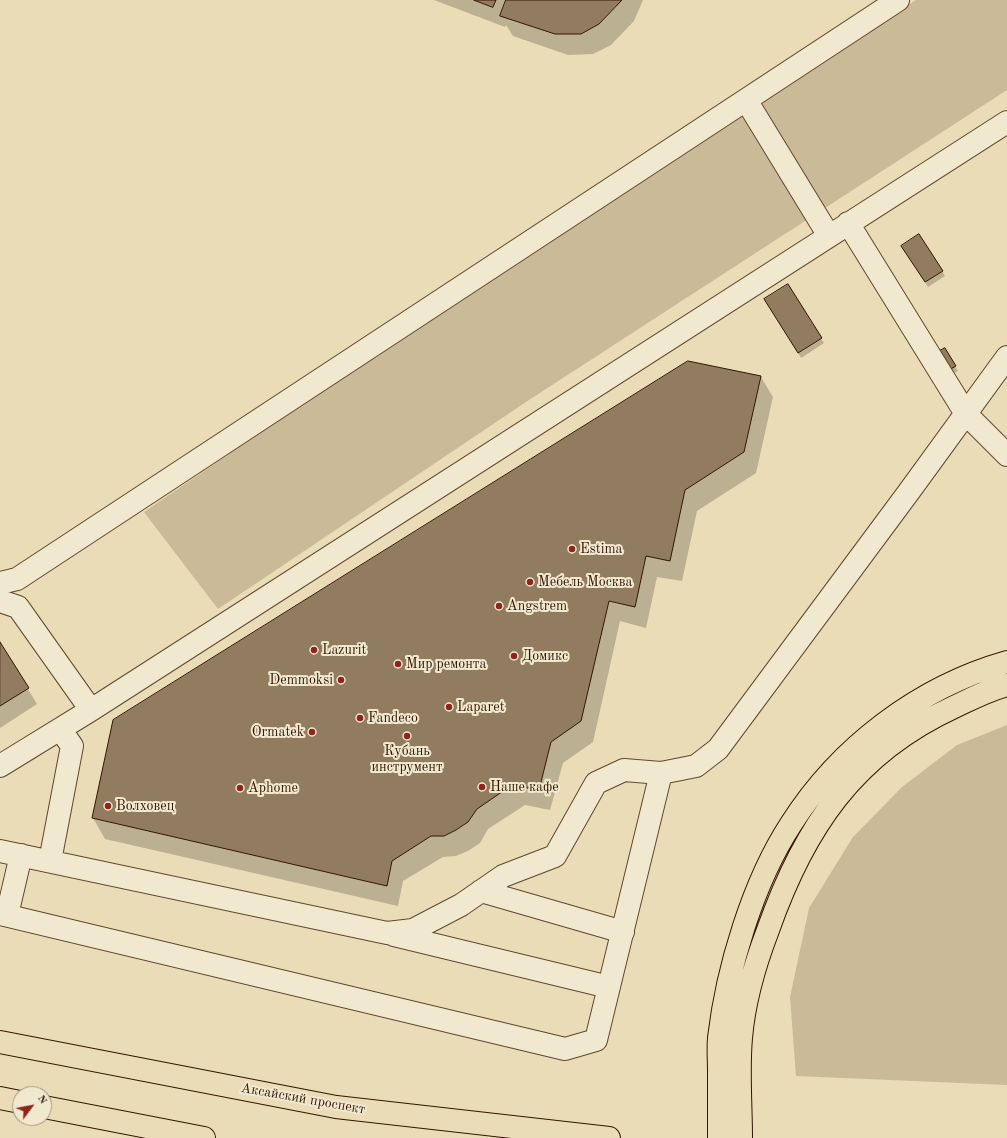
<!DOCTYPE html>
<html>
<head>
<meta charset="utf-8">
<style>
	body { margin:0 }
	#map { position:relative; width:1007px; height:1138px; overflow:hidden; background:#eadcb7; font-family:"Old Standard TT",serif }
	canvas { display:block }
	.north { position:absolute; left:12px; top:1086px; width:40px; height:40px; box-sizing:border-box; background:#f1e8d0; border:1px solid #a5947d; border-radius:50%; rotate:58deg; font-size:11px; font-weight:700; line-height:16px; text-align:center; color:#331501 }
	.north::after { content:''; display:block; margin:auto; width:14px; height:18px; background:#8f2418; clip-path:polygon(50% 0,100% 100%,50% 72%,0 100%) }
</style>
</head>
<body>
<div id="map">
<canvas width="1007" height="1138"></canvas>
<div class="north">N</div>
</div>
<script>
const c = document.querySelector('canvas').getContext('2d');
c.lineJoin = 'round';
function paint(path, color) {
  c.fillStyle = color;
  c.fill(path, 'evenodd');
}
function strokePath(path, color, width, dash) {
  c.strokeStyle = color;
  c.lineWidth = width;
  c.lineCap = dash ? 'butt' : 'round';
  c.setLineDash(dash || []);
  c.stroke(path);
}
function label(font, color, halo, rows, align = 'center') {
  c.font = font + ' "Old Standard TT",serif';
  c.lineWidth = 4;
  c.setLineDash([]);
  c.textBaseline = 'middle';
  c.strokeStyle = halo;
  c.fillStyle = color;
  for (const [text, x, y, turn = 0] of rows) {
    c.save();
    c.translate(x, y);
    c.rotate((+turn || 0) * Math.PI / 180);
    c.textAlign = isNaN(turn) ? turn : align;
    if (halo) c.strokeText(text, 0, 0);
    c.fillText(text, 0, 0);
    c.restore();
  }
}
const green = new Path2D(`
	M916 0H1007V90L529 400 218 609 144 512 472 288Z
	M1007 725V1085L796 1076 790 997 809 908 853 837 902 787 957 745Z`);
const shadow = new Path2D(`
	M434 0H643L634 21 611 45 593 54 568 55 513 36 506 25 505 27Z
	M905 251 942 271 945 276 928 287Z
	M768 304 821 339 824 343 801 358Z
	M944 349 958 371 951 375Z
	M761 377 773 397 756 473 697 511 682 581 657 577 646 628 620 621 593 742 563 763 550 810 525 805 488 829 480 843 468 851 456 856 443 857 403 881 398 906 105 839 93 818Z
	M0 644 37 704 0 728Z`);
const building = new Path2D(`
	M474 0H496L493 7Z
	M506 0H622L599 24 581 34H555L500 16Z
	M919 234 943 271 925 282 901 246Z
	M788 284 822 338 798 353 764 299Z
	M945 348 956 366 947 371 936 353Z
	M688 361 761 376 744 452 685 490 670 561 646 556 635 607 609 601 581 721 551 742 539 790 512 785 477 809 468 822 456 830 444 836H431L392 861 387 886 92 818 113 720Z
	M0 642 29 688 0 706Z`);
const minor = new Path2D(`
	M746 100 829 236
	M848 223 966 414 1007 455
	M0 583 17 579 898 0
	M0 601 18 607 91 710
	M0 766 91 710 1007 122
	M661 773 696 766 718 749 908 493 1007 357
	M0 851 387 933 413 930 461 905 503 876 555 856 596 783 624 770 661 773 596 1040 565 1049 0 914
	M50 861 72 746 60 729
	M481 891 623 932
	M7 915 21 855
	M394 935 609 987`);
const major = new Path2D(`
	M0 1042 336 1107 609 1138
	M0 1098 20 1102
	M44 1107 204 1138
	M719 1138C719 1116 719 1093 719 1071 719 1060 718 1049 719 1038 727 969 753 882 791 824 840 747 919 687 1007 662
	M741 1138C741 1105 738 1071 741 1038 744 1001 755 964 768 930 804 828 854 753 954 707 971 699 988 690 1007 685`);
const markers = [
	[572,549,4,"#8f2418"],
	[530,582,4,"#8f2418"],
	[499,606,4,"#8f2418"],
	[314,650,4,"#8f2418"],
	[514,656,4,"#8f2418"],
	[398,664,4,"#8f2418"],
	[341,680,4,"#8f2418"],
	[449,707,4,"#8f2418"],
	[360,718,4,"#8f2418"],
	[312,732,4,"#8f2418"],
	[407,736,4,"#8f2418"],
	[482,787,4,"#8f2418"],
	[240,788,4,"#8f2418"],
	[108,806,4,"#8f2418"]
];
const poiNames = [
	["Estima",580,549],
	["Мебель Москва",538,582],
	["Angstrem",507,606],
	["Lazurit",322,650],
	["Домикс",522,656],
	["Мир ремонта",406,664],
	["Demmoksi",333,680,"right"],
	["Laparet",457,707],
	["Fandeco",368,718],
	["Ormatek",304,732,"right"],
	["Кубань",407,751,"center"],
	["инструмент",407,767,"center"],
	["Наше кафе",490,787],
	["Aphome",248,788],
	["Волховец",116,806]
];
const streetNames = [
	["Аксайский проспект",303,1099,10]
];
paint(green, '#cbba98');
paint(shadow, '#0003');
paint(building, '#927c60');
strokePath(building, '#331501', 1);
strokePath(minor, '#61472e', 24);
strokePath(major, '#331501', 24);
strokePath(minor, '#f1e8d0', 22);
strokePath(major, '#eadcb7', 22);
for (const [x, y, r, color] of markers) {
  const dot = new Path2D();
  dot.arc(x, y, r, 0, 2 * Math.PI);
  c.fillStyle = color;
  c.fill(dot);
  strokePath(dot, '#f1e8d0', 1.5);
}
label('14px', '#331501', '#f1e8d0', poiNames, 'left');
label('14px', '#331501', '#f1e8d0', streetNames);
</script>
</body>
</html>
